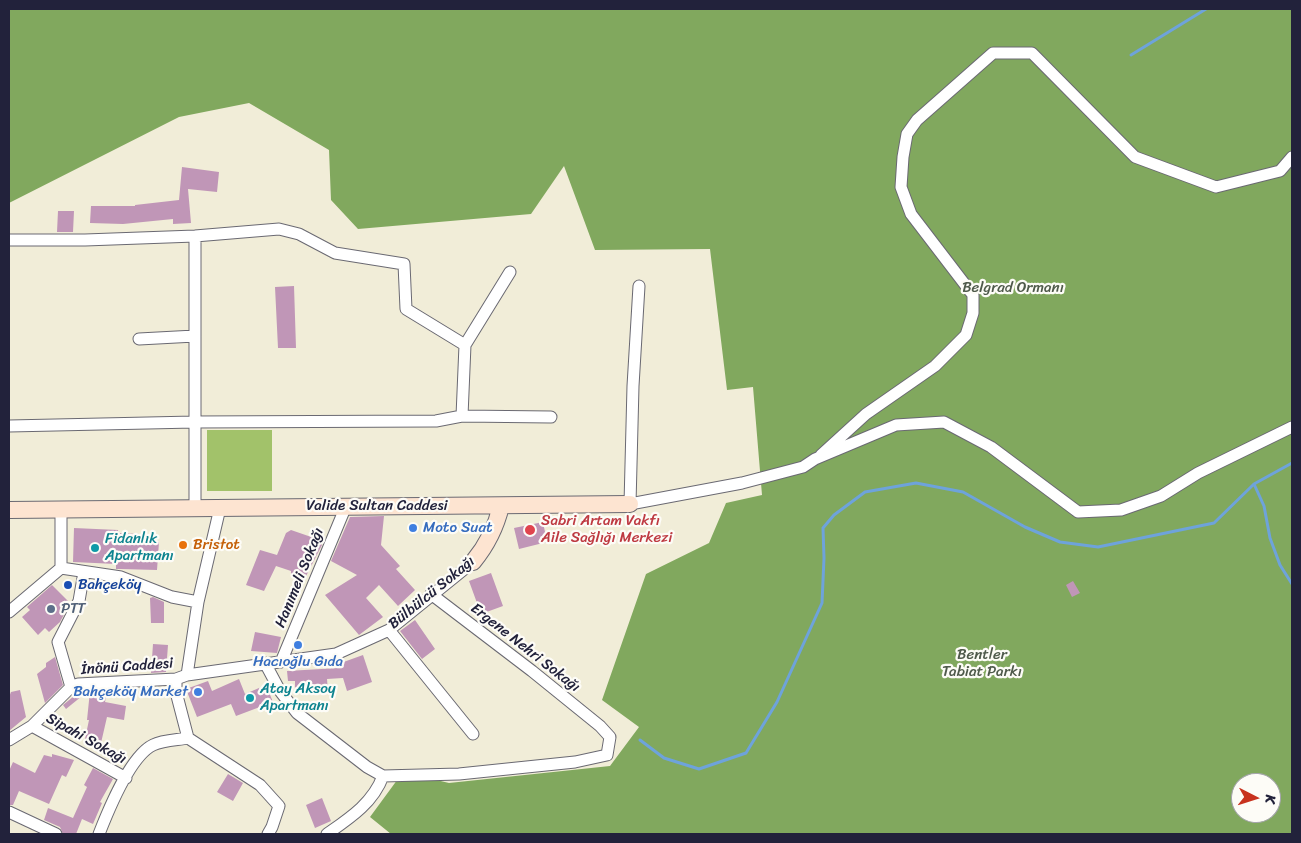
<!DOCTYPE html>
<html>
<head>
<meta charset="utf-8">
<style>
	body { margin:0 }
	#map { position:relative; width:1301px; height:843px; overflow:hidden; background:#f1edd8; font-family:Sriracha,sans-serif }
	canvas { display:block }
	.frame { position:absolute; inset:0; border:10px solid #22223b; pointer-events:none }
	.north { position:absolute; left:1231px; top:773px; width:50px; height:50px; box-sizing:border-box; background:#fdfcf7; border:1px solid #a5a5ac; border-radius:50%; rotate:95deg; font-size:14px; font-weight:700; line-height:20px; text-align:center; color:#22223b }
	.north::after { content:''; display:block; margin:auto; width:18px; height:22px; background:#c8321e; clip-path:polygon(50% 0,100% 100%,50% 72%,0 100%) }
</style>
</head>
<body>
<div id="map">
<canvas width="1301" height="843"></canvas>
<div class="frame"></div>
<div class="north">K</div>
</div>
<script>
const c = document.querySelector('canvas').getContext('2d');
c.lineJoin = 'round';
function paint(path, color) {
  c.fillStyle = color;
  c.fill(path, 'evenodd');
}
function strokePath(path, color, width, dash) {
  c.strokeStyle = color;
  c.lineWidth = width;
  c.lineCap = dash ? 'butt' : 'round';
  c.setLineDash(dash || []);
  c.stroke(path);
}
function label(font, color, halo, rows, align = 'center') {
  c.font = font + ' Sriracha,sans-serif';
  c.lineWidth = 4.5;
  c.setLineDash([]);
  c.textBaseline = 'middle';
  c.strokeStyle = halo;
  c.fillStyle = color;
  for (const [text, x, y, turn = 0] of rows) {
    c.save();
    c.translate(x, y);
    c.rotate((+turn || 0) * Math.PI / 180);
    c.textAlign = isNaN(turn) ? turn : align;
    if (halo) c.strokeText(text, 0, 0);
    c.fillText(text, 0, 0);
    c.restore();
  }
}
const green = new Path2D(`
	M207 430H272V491H207Z`);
const forest = new Path2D(`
	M9 9H1292V834H391L370 817 403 772 449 783 610 766 639 727 602 700 646 574 709 543 726 503 762 495 753 387 727 390 710 249 595 250 564 166 531 214 358 229 331 200 329 150 249 103 179 117 9 203ZM1241 783H1271V813H1241Z`);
const stream = new Path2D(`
	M1131 55 1206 9
	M1254 484 1264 506 1270 538 1280 565 1292 584
	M640 740 664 758 699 769 746 753 777 702 822 603 824 558 823 528 834 515 865 492 916 483 963 492 1025 527 1060 542 1098 547 1214 523 1254 484 1292 463`);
const building = new Path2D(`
	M182 167 219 172 217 192 188 189 191 223 173 224V219L123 224 90 223 91 206H135V205L179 200Z
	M58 211H74L73 232H57Z
	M294 286 296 348H278L275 287Z
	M384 516 381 545 400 566 396 569 415 590 398 606 379 585 366 598 383 617 359 635 325 595 357 575 331 561 350 517Z
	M543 522 547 542 519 549 514 528Z
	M74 528 118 530V533L140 534V541L159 542 157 570 121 569H116V564L73 562Z
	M291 530 320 540 322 545 304 580 291 575V571L276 566 264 591 246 585 260 550 277 555 286 533Z
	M491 573 503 606 481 614 469 581Z
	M1073 581 1080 593 1072 597 1066 585Z
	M52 585 70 603 60 622 49 632 45 628 38 635 22 617 30 610 27 607Z
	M153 597 164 602V623H151L150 598Z
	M415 620 435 649 422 659 400 631Z
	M255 632 281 637 277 653 251 651Z
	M153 644 168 645 166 672 151 673Z
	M363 655 372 682 347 691 343 678 327 679 328 692 295 693V681H288L287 671 339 668 338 664Z
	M55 657 63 685 45 703 37 674 46 667V663Z
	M239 679 245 694 266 685 273 702 236 716 231 704 197 717 186 689 208 681 212 691Z
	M20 690 26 717 9 731V697L11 692Z
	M98 690 107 692 105 702 126 706 124 720 107 717 101 743 85 739 89 720H87L90 691 96 693Z
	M79 692 82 696 66 709 63 705Z
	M52 754 74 760 66 777 62 775 49 804 19 791 13 805H9V771L13 762 35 773 44 755 52 757Z
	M93 768 113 779 100 802 102 803 93 824 82 819 76 834H63L60 827 44 820 48 808 73 818 87 787 84 785Z
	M228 774 243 783 233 801 217 792Z
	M322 798 331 821 315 828 306 805Z`);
const street = new Path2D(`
	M9 240H85L195 236 279 229 299 234 335 253 404 264 406 309 465 345
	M639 286 633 386 630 504 742 483 803 467 815 459 896 425 944 422 991 447 1078 512 1121 510 1161 496 1198 473 1292 427
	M139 339 195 336
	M462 416 465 345 510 272
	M9 426 194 422 436 421 462 416 551 417
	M821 455 866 414 935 366 966 335 973 313V295L911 214 901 187 903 157 907 134 917 120 993 53H1032L1135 157 1216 187 1280 171 1292 157
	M195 508V236
	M61 568 121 577 172 597 198 602
	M61 568V510
	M9 612 61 568
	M389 630 473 734
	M281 662 346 506
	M265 663 280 691 297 713 367 767 383 776 459 774 575 762 607 755 610 737 600 726 532 671 431 594
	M187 675 198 602 220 508
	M176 679V692L188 738
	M71 687 58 642 79 601 84 572
	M32 726 126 778
	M9 740 32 726 71 687 78 684 176 679 187 675 336 654 389 630 473 562
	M9 812 56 834
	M99 834C108 811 130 756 153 745 163 740 178 740 188 738L260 785 279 806 272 827 268 834
	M327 834C350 818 373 803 383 776`);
const secondary = new Path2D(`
	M9 510 630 504
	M473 562C487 545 496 527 501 506`);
const markers = [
	[413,528,5,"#3f7fe0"],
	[530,530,6,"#e0444e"],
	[183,545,5,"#e8710a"],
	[95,548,5,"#0f9aa8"],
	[68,585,5,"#1a4fb4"],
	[51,609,5,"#5c6f8a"],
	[298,645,5,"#3f7fe0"],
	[198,692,5,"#3f7fe0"],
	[250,698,5,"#0f9aa8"]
];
const parkNames = [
	["Belgrad Ormanı",1013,288],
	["Bentler",982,655],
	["Tabiat Parkı",982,672]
];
const streetNames = [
	["Valide Sultan Caddesi",377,506],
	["Hanımeli Sokağı",300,578,-68],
	["Bülbülcü Sokağı",432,593,-39],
	["Ergene Nehri Sokağı",525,648,38],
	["İnönü Caddesi",127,667,-4],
	["Sipahi Sokağı",86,739,29]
];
const healthNames = [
	["Sabri Artam Vakfı",541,521],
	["Aile Sağlığı Merkezi",541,538]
];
const shopNames = [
	["Moto Suat",423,528],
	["Hacıoğlu Gıda",298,662,"center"],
	["Bahçeköy Market",188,692,"right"]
];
const cultureNames = [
	["Fidanlık",105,539],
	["Apartmanı",105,556],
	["Atay Aksoy",260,689],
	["Apartmanı",260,706]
];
const foodNames = [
	["Bristot",193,545]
];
const transitNames = [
	["Bahçeköy",78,585]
];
const serviceNames = [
	["PTT",61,609]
];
paint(green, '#a2c26a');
paint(forest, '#81a85e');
strokePath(stream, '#6ea3db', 3);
paint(building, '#c096b7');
strokePath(street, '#6a6972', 13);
strokePath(secondary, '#6a6972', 18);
strokePath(street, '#fff', 11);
strokePath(secondary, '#fde4d1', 16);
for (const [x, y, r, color] of markers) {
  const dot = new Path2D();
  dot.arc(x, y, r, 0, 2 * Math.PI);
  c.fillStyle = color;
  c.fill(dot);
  strokePath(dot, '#fdfcf7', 2);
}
label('15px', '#4f5a4b', '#fdfcf7', parkNames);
label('15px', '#22223b', '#fdfcf7', streetNames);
label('15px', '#be3a42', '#fdfcf7', healthNames, 'left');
label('15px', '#366cbe', '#fdfcf7', shopNames, 'left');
label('15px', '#0d838f', '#fdfcf7', cultureNames, 'left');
label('15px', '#c56008', '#fdfcf7', foodNames, 'left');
label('15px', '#164399', '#fdfcf7', transitNames, 'left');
label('15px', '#4e5e75', '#fdfcf7', serviceNames, 'left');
</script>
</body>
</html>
